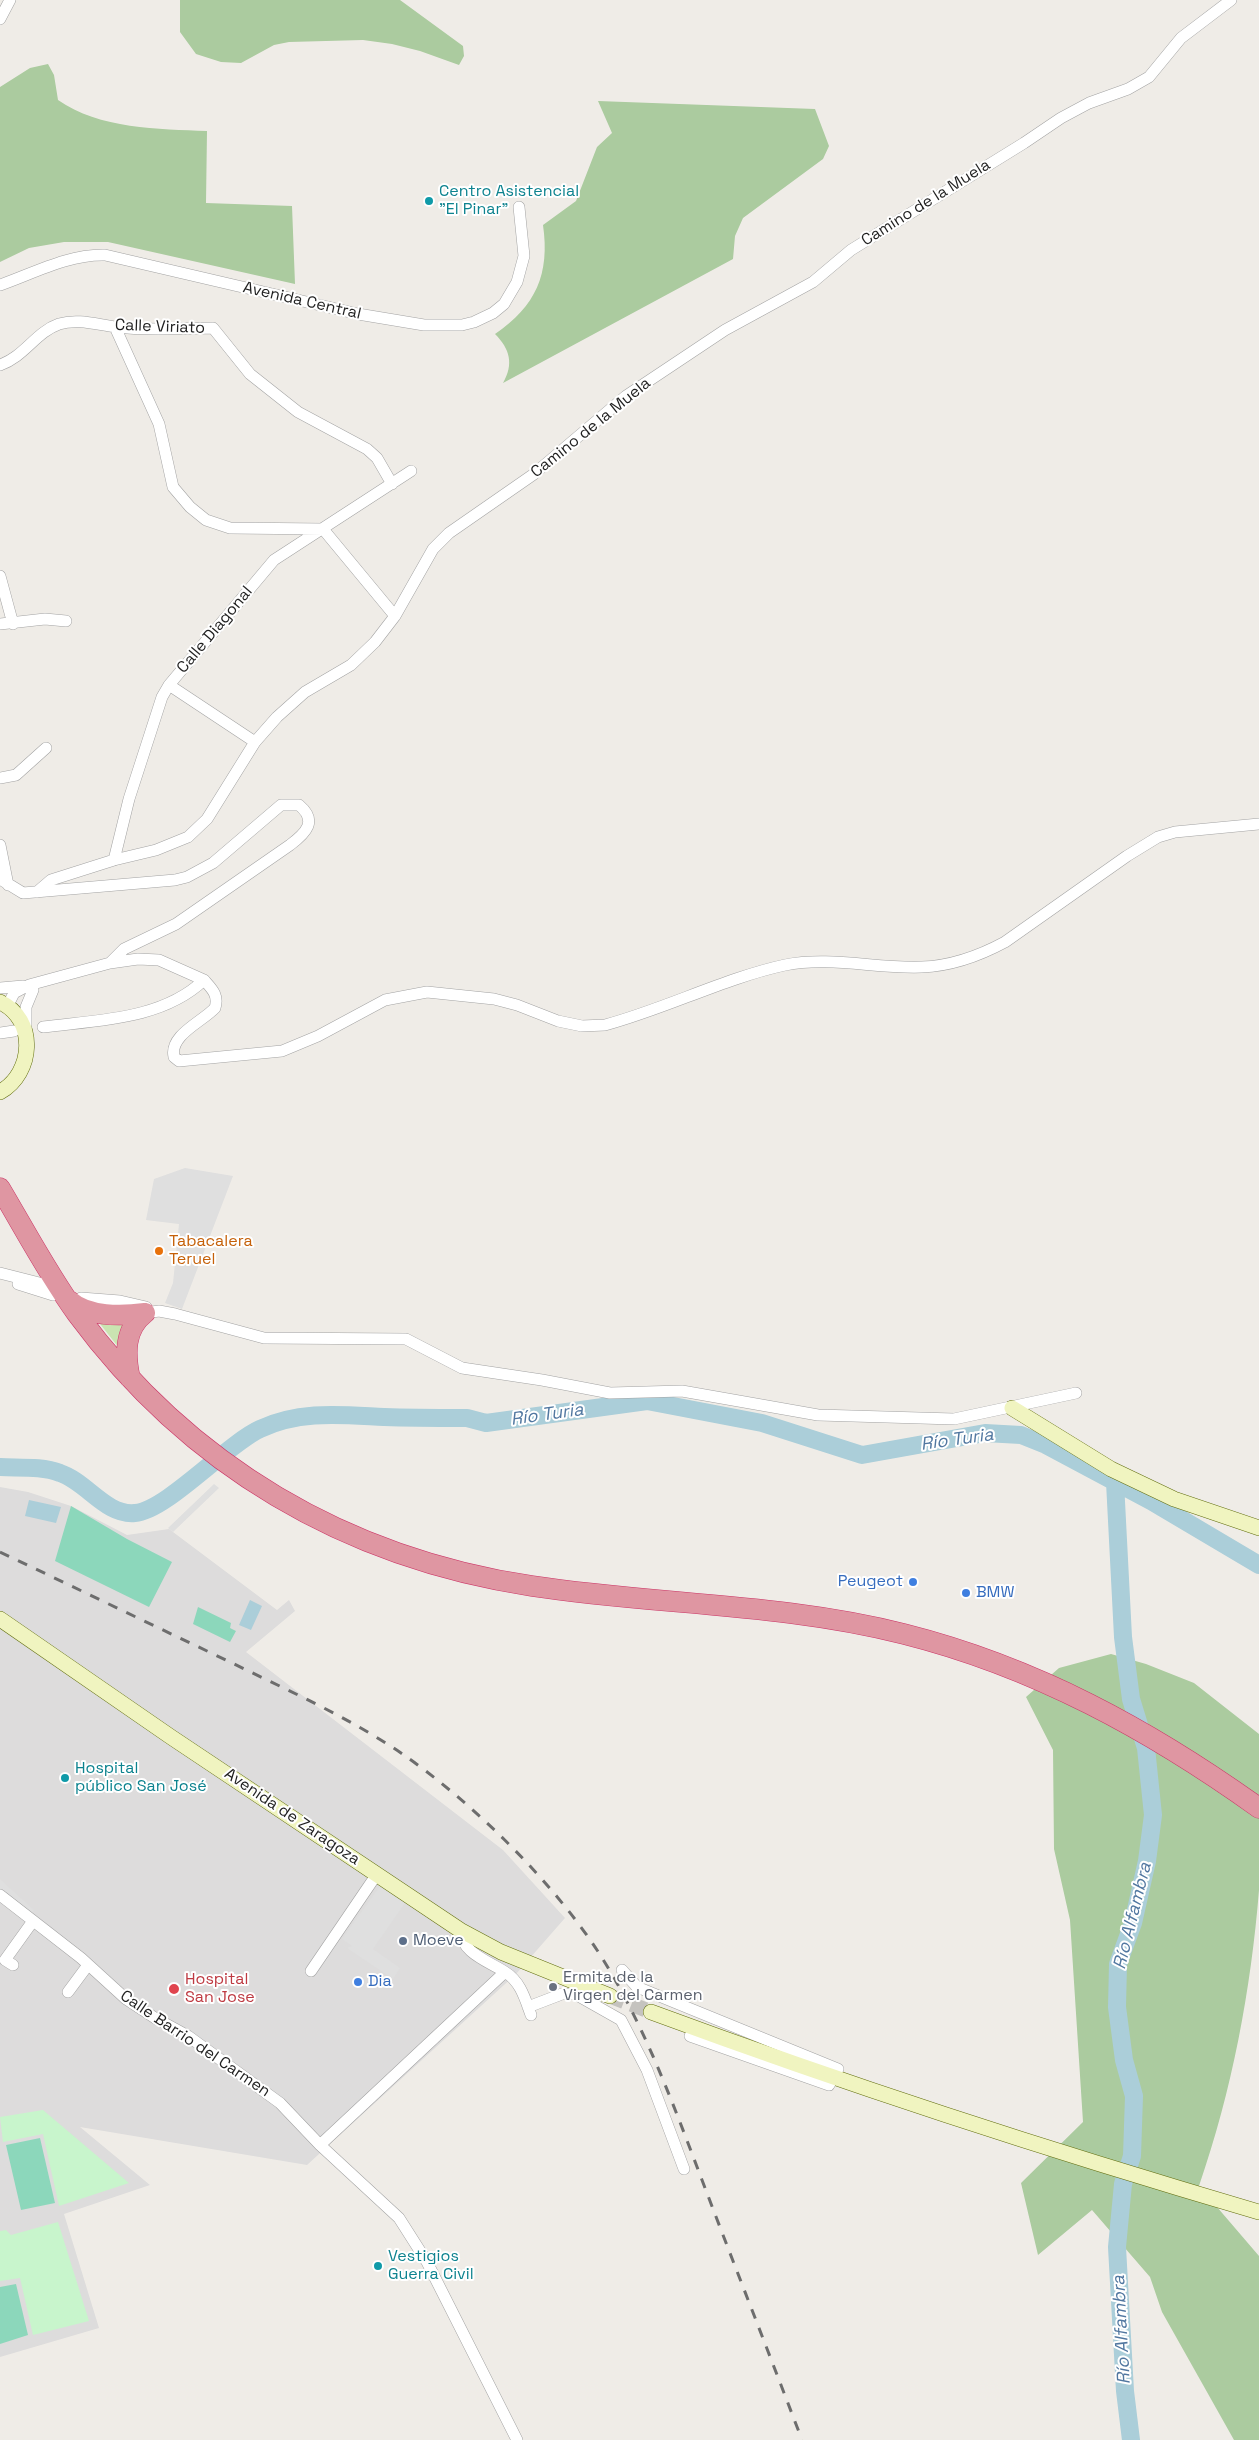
<!DOCTYPE html>
<html>
<head>
<meta charset="utf-8">
<style>
	body { margin:0 }
	canvas { display:block; background:#efece7 }
</style>
</head>
<body>
<canvas width="1259" height="2440"></canvas>
<script>
const c = document.querySelector('canvas').getContext('2d');
c.lineJoin = 'round';
function paint(path, color) {
  c.fillStyle = color;
  c.fill(path, 'evenodd');
}
function strokePath(path, color, width, dash) {
  c.strokeStyle = color;
  c.lineWidth = width;
  c.lineCap = dash ? 'butt' : 'round';
  c.setLineDash(dash || []);
  c.stroke(path);
}
function label(font, color, halo, rows, align = 'center') {
  c.font = font + ' "Space Grotesk",sans-serif';
  c.lineWidth = 4;
  c.setLineDash([]);
  c.textBaseline = 'middle';
  c.strokeStyle = halo;
  c.fillStyle = color;
  for (const [text, x, y, turn = 0] of rows) {
    c.save();
    c.translate(x, y);
    c.rotate((+turn || 0) * Math.PI / 180);
    c.textAlign = isNaN(turn) ? turn : align;
    if (halo) c.strokeText(text, 0, 0);
    c.fillText(text, 0, 0);
    c.restore();
  }
}
const residential = new Path2D(`
	M0 1487 28 1492 71 1506 127 1535 169 1529 277 1610 289 1600 295 1611 246 1652 503 1850 565 1918 516 1974 307 2165 80 2127 150 2185 64 2214 99 2328 0 2357Z`);
const grass = new Path2D(`
	M132 1319 119 1348 97 1320Z`);
const forest = new Path2D(`
	M180 0H400L463 46 464 56 459 65 420 51 392 44 363 40 289 42 274 45 241 63 221 62 196 54 180 32Z
	M48 64 54 75 58 100C99 129 159 129 207 131L206 203 292 206 295 284 108 242H64L29 248 0 262V87L30 68Z
	M598 101 815 109 829 146 823 159 743 218 735 236 733 259 503 383C514 364 510 349 495 334 536 306 550 274 543 225L576 201 597 147 612 133Z
	M1111 1654 1146 1664 1194 1683 1259 1734C1259 1786 1259 1839 1259 1890 1251 1990 1232 2091 1199 2186L1259 2256V2440H1234L1162 2312 1150 2277 1092 2210 1038 2255 1021 2183 1083 2122 1070 1920 1054 1849 1053 1750 1026 1697 1059 1668Z`);
const park = new Path2D(`
	M43 2110 129 2183 59 2206 43 2134 3 2142 0 2117Z
	M58 2222 89 2321 33 2335 20 2278 0 2281V2231L6 2230 11 2235Z`);
const pitch = new Path2D(`
	M71 1506 127 1539 172 1562 149 1607 55 1561Z
	M198 1607 231 1623 230 1628 236 1631 230 1642 193 1624Z
	M40 2138 55 2203 21 2210 6 2145Z
	M16 2284 28 2335 0 2344V2287Z`);
const parking = new Path2D(`
	M185 1168 233 1176 182 1309 165 1303 173 1283 179 1224 146 1220 154 1179Z
	M214 1484 219 1488 173 1532 168 1528Z
	M0 1879 34 1910 30 1914 0 1888Z
	M380 1886 405 1903 373 1949 400 1968 393 1979 347 1948 352 1946 342 1939Z`);
const water = new Path2D(`
	M29 1500 61 1507 56 1523 25 1516Z
	M250 1600 262 1606 251 1630 239 1625Z`);
const river = new Path2D(`
	M0 1467C19 1468 42 1466 60 1473 87 1482 106 1516 135 1513 166 1511 227 1444 260 1429 300 1410 342 1415 384 1417 412 1418 439 1418 467 1418L486 1423 647 1401 762 1423 862 1455 985 1433 1021 1435 1046 1445 1151 1501 1259 1565
	M1115 1482 1123 1637 1131 1699 1146 1748 1153 1815 1147 1861 1133 1923 1118 1964 1117 2007 1124 2060 1134 2096 1132 2156 1123 2184 1117 2247 1125 2391 1131 2440`);
const secondaryTunnel = new Path2D(`
	M610 1996 651 2012`);
const street = new Path2D(`
	M0 19 10 0
	M0 285C34 273 69 254 105 255L358 314 424 325H462L474 322 493 313 504 304 517 282 524 256 519 207
	M115 327 159 424 173 487 190 507 206 520 230 528 323 529 395 616
	M0 365C24 357 36 332 59 324 78 318 98 325 116 327 148 331 182 328 213 328L250 374 298 412 367 449 377 458 392 484
	M0 576 13 624
	M0 624 45 619 66 621
	M169 685 255 742
	M0 778 16 775 46 748
	M0 845 8 885
	M114 860 129 799 162 697 169 685 274 560 411 471
	M0 879 23 893 175 880 187 877 213 863 281 805H299C318 821 306 833 290 845L176 924 124 949 110 963
	M37 892 51 880 114 860 156 850 188 837 207 819 255 742 277 717 305 692 351 665 375 642 395 616 433 549 449 533 534 474 626 396 725 330 813 282 851 250 1024 143 1061 118 1089 103 1128 89 1149 77 1181 38 1231 0
	M204 980C212 989 219 995 215 1008 202 1022 169 1035 174 1057L179 1061 282 1051 318 1036 385 1000 427 992 494 999 517 1005 558 1021 582 1026 605 1025C665 1009 725 978 785 965 830 956 877 969 922 967 952 966 979 956 1005 942L1127 856 1158 837 1175 832 1259 824
	M0 988 23 986
	M8 1005 14 993 29 985 110 963 138 959 159 960 204 980C162 1020 97 1020 43 1027
	M26 1028V1007L33 990
	M0 1033 14 1031
	M0 1273 59 1288
	M18 1284 53 1295
	M81 1298 120 1301 146 1307
	M145 1313 159 1311 175 1314 264 1338 406 1339 462 1368 542 1380 610 1393 682 1391 818 1415 954 1419 1076 1393
	M0 1895 81 1958 126 1999 155 2018 188 2036 280 2103 320 2145 399 2218 427 2262 517 2440
	M13 1965 5 1960 33 1921
	M622 1970 637 1987 838 2069 829 2085 690 2036
	M311 1971 377 1874
	M505 1972C521 1982 525 1999 531 2015
	M68 1992 88 1965
	M528 2007 562 1994H575L621 2020 647 2070 684 2169
	M320 2145 505 1972C486 1960 462 1953 460 1930`);
const secondary = new Path2D(`
	M0 1002C37 1019 34 1073 0 1092
	M1012 1408 1111 1469 1174 1499 1259 1528
	M0 1619 171 1737 460 1930 501 1952 610 1996
	M651 2012C851 2086 1054 2152 1259 2212`);
const highway = new Path2D(`
	M0 1188C25 1230 48 1274 77 1314 189 1466 346 1558 532 1586 656 1605 782 1603 904 1634 1035 1667 1150 1730 1259 1808
	M70 1301C88 1317 122 1316 145 1313
	M130 1378C125 1354 124 1329 145 1313`);
const rail = new Path2D(`
	M0 1552C76 1588 152 1625 228 1661 287 1690 348 1717 401 1753 472 1802 550 1879 597 1950 643 2021 672 2101 702 2180 735 2267 769 2353 802 2440`);
const markers = [
	[429,201,5,"#0f9aa8"],
	[159,1251,5,"#e8710a"],
	[913,1582,5,"#3f7fe0"],
	[966,1593,5,"#3f7fe0"],
	[65,1778,5,"#0f9aa8"],
	[403,1941,5,"#5c6f8a"],
	[358,1982,5,"#3f7fe0"],
	[553,1987,5,"#6b7280"],
	[174,1989,6,"#e0444e"],
	[378,2266,5,"#0f9aa8"]
];
const cultureNames = [
	["Centro Asistencial",439,192],
	["\"El Pinar\"",439,210],
	["Hospital",75,1769],
	["público San José",75,1787],
	["Vestigios",388,2257],
	["Guerra Civil",388,2275]
];
const streetNames = [
	["Camino de la Muela",926,203,-32],
	["Avenida Central",302,301,13],
	["Calle Viriato",160,327,2],
	["Camino de la Muela",591,428,-39],
	["Calle Diagonal",215,630,-50],
	["Avenida de Zaragoza",292,1817,34],
	["Calle Barrio del Carmen",195,2044,34]
];
const foodNames = [
	["Tabacalera",169,1242],
	["Teruel",169,1260]
];
const shopNames = [
	["Peugeot",903,1582,"right"],
	["BMW",976,1593],
	["Dia",368,1982]
];
const serviceNames = [
	["Moeve",413,1941]
];
const worshipNames = [
	["Ermita de la",563,1978],
	["Virgen del Carmen",563,1996]
];
const healthNames = [
	["Hospital",185,1980],
	["San Jose",185,1998]
];
const waterNames = [
	["Río Turia",547,1415,-8],
	["Río Turia",957,1440,-8],
	["Río Alfambra",1133,1916,-76],
	["Río Alfambra",1122,2330,-93]
];
paint(residential, '#dddcdc');
paint(grass, '#cae4b1');
paint(forest, '#abcb9f');
paint(park, '#c8f5cc');
paint(pitch, '#8cd7bb');
paint(parking, '#dfdfdf');
paint(water, '#abced9');
strokePath(river, '#abced9', 18);
strokePath(secondaryTunnel, '#c5c3bf', 15, [15, 8]);
strokePath(street, '#a3a3a3', 12);
strokePath(secondary, '#626e0f', 16);
strokePath(highway, '#cb3667', 21);
strokePath(street, '#fff', 11);
strokePath(secondary, '#f0f4c0', 15);
strokePath(highway, '#df96a2', 20);
strokePath(rail, '#6d6d6d', 3, [10, 10]);
for (const [x, y, r, color] of markers) {
  const dot = new Path2D();
  dot.arc(x, y, r, 0, 2 * Math.PI);
  c.fillStyle = color;
  c.fill(dot);
  strokePath(dot, '#fff', 2);
}
label('16px', '#0d838f', '#fff', cultureNames, 'left');
label('16px', '#1f1f1f', '#fff', streetNames);
label('16px', '#c56008', '#fff', foodNames, 'left');
label('16px', '#366cbe', '#fff', shopNames, 'left');
label('16px', '#4e5e75', '#fff', serviceNames, 'left');
label('16px', '#5b616d', '#fff', worshipNames, 'left');
label('16px', '#be3a42', '#fff', healthNames, 'left');
label('italic 18px', '#5177a0', '#fff', waterNames);
</script>
</body>
</html>
